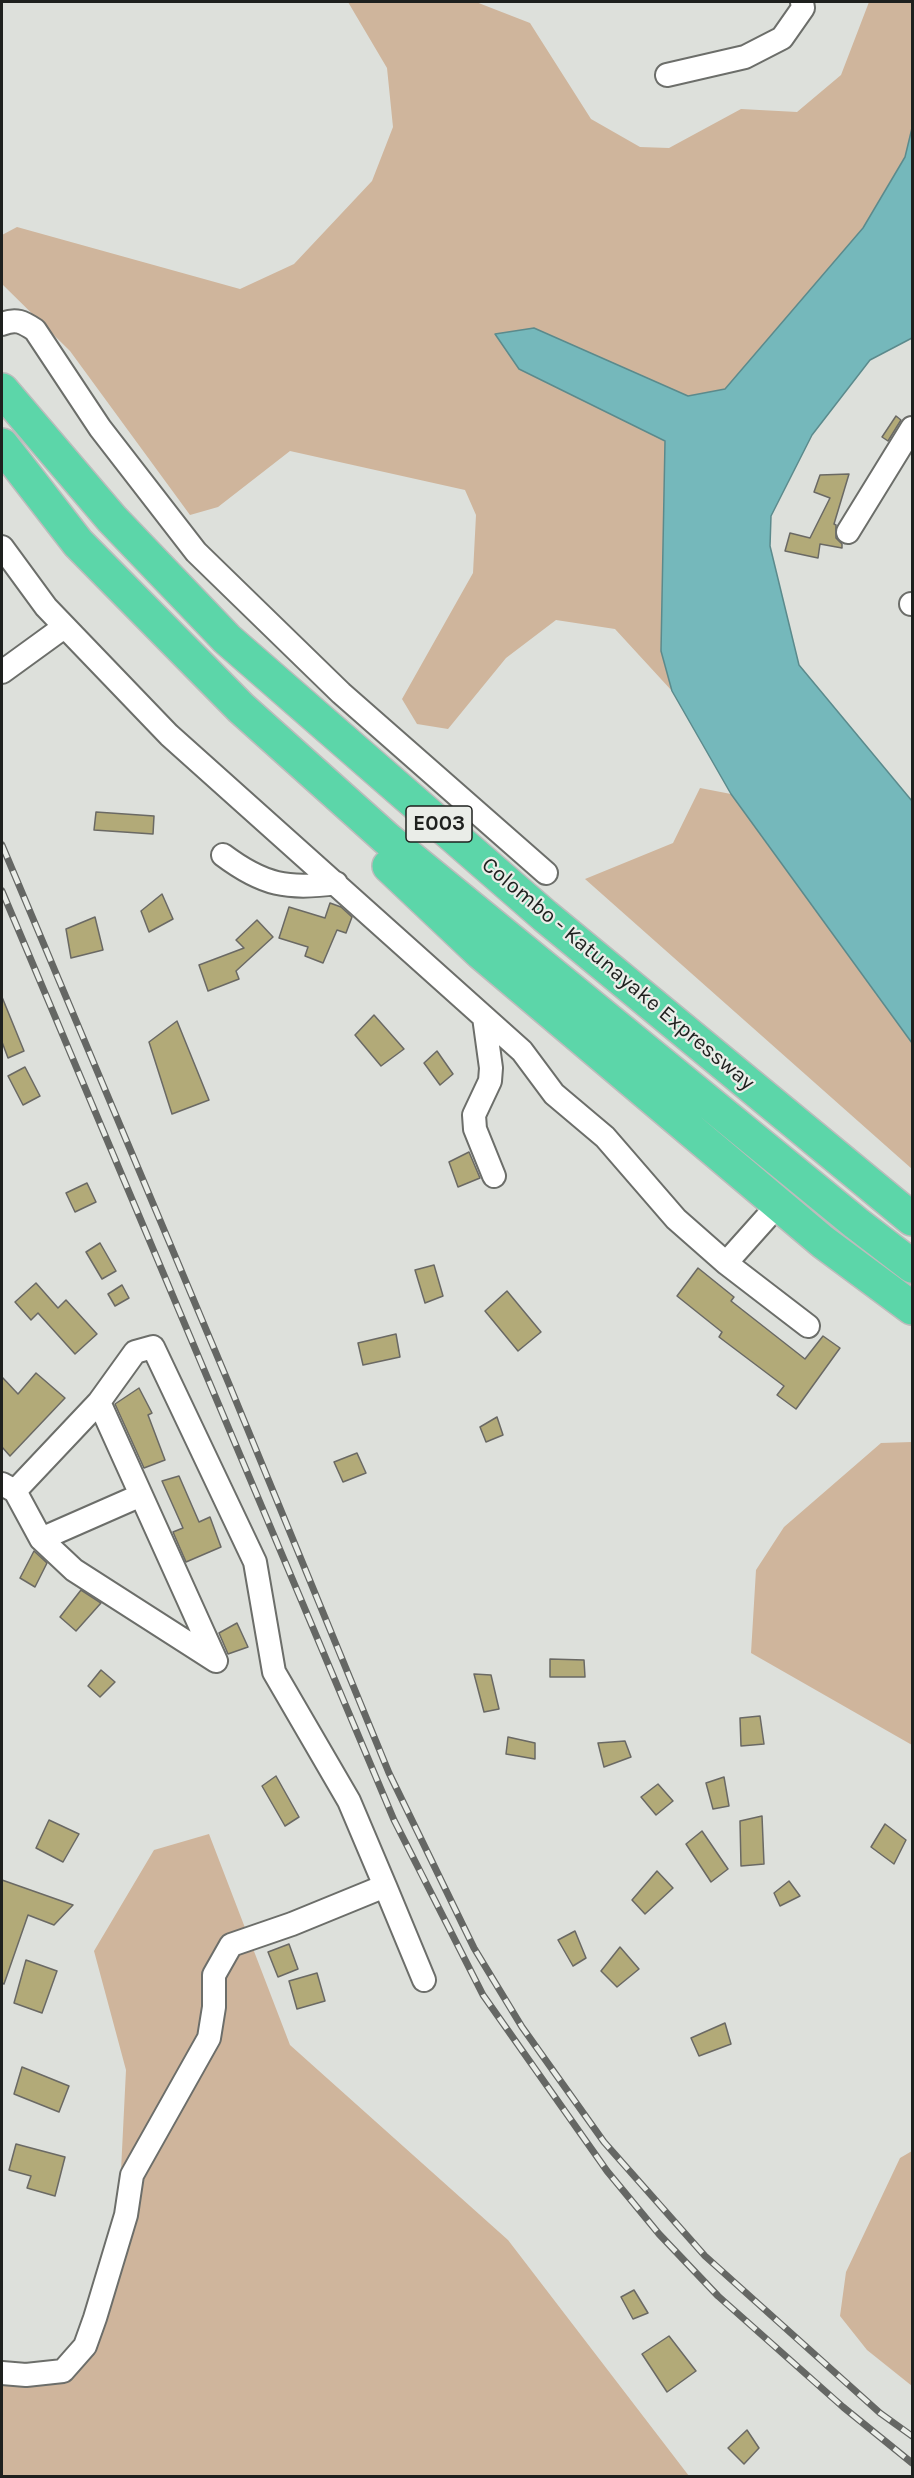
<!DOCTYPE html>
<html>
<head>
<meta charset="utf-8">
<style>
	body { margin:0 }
	#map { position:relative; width:914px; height:2478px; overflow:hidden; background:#dde0db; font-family:Karla,sans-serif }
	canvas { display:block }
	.frame { position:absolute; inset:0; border:3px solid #1e201e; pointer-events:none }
</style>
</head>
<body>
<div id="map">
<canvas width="914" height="2478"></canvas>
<div class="frame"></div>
</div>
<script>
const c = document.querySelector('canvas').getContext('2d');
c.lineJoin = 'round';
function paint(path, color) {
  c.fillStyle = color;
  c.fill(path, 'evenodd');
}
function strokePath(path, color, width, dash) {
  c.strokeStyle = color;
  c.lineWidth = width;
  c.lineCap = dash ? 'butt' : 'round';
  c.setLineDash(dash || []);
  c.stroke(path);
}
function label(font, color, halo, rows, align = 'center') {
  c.font = font + ' Karla,sans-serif';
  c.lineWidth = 4.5;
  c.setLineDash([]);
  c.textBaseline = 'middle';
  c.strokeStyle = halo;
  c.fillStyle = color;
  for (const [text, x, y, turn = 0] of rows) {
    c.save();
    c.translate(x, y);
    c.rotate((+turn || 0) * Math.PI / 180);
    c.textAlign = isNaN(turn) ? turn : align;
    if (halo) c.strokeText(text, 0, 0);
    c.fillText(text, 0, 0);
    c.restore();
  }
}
const green = new Path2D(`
	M348 2H476L530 23 591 119 640 147 669 148 741 109 797 112 841 75 869 2H912V128L905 157 863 228 725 389 688 396 534 328 519 369 665 441 661 651 672 691 615 629 556 620 506 658 448 729 417 724 402 699 473 573 476 515 465 490 290 451 218 507 190 515 70 351 2 284V235L17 227 240 289 294 264 372 181 393 127 387 68Z
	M700 788 731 794 912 1043V1169L585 879 673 843Z
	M912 1442V1745L751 1653 756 1570 784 1527 881 1443Z
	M209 1834 290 2045 508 2240 689 2476H2V2380H41L80 2341 118 2231 126 2070 94 1951 154 1850Z
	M912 2151V2386L867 2350 840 2316 846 2272 900 2158Z`);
const water = new Path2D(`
	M912 128V338L870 360 812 435 771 516 770 546 799 665 912 801V1043L731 794 672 691 661 651 665 441 519 369 495 334 534 328 688 396 725 389 863 228 905 157Z`);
const building = new Path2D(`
	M896 416 901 420 888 441 882 437Z
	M849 474 834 524 836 525V538L842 544V548L820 544 818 558 785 551 790 533 810 538 830 498 814 492 820 475Z
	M96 812 154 816 153 834 94 830Z
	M162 894 173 919 149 932 141 911Z
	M330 903 341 907 352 917 346 933 337 930 323 963 305 956 308 947 279 938 289 907 325 918Z
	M95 917 103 950 71 958 66 929Z
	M257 920 273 937 236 971 239 979 208 991 199 965 244 948 236 940Z
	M2 997 24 1051 8 1058 2 1042Z
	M374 1015 404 1049 381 1066 355 1035Z
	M177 1021 209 1100 172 1114 149 1042Z
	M437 1051 453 1074 440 1085 424 1063Z
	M25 1067 40 1096 23 1105 8 1076Z
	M469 1152 480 1178 458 1187 449 1162Z
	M87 1183 96 1202 75 1212 66 1193Z
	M100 1243 116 1271 102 1279 86 1252Z
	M434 1265 443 1296 425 1303 415 1270Z
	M698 1268 734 1297 731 1301 805 1359 823 1336 840 1348 796 1409 777 1395 784 1386 719 1337 722 1332 677 1296Z
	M36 1283 58 1308 66 1300 97 1334 75 1354 38 1313 31 1320 15 1302Z
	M122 1285 129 1298 115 1306 108 1294Z
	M507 1291 541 1332 518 1351 485 1311Z
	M396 1334 400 1357 363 1365 358 1343Z
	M36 1373 65 1398 10 1456 2 1447V1377L18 1394Z
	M139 1388 152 1413 148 1415 165 1460 144 1468 115 1404Z
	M497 1417 503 1435 486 1442 480 1427Z
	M357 1453 366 1473 343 1482 334 1462Z
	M179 1476 199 1522 210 1517 221 1547 186 1562 173 1532 183 1528 162 1481Z
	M34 1551 47 1563 35 1587 20 1578Z
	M81 1590 101 1603 76 1631 60 1617Z
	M237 1623 248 1647 228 1654 219 1633Z
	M550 1659 584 1660 585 1677H550Z
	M101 1670 115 1682 100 1697 88 1686Z
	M474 1674 491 1675 499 1709 484 1712Z
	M760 1716 764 1744 741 1746 740 1718Z
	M508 1737 535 1743V1759L506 1754Z
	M625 1741 631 1757 604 1767 598 1743Z
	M276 1776 299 1817 285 1826 262 1786Z
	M724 1777 729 1806 713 1809 706 1783Z
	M658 1784 673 1801 656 1815 641 1797Z
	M762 1816 764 1864 741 1866 740 1821Z
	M49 1820 79 1834 63 1862 36 1848Z
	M885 1824 906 1840 894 1864 871 1847Z
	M702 1831 728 1869 711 1882 686 1844Z
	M657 1871 673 1888 645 1914 632 1900Z
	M2 1880 73 1905 54 1925 28 1915 4 1984 2 1983Z
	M789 1881 800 1896 780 1906 774 1893Z
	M575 1931 586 1958 573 1966 558 1940Z
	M289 1944 298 1969 278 1977 268 1952Z
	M620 1947 639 1969 617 1987 601 1971Z
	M26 1960 57 1971 42 2013 14 2003Z
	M317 1973 325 2001 297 2009 289 1981Z
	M725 2023 731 2044 699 2056 691 2038Z
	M22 2067 69 2086 59 2112 14 2094Z
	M16 2144 65 2157 55 2196 27 2188 31 2176 9 2170Z
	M634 2290 648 2313 633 2319 621 2297Z
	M669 2336 696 2371 667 2392 642 2354Z
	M747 2430 759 2448 744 2464 728 2448Z`);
const minor = new Path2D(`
	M667 75 745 57 782 38 803 8 802 2
	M2 324C16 318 23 322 35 330L100 428 196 552 341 693 546 873
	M848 532 912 428
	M2 547 46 607 169 735 522 1051 554 1094 605 1137 676 1219 726 1263 808 1326
	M911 604H912
	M2 672 64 627
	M223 855C263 885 288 890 336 883
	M484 1017 491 1068 490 1081 474 1115 475 1129 494 1176
	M726 1263 768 1216
	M2 1484 15 1491 41 1539 74 1570 216 1661 99 1402
	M15 1491 99 1402 135 1352 153 1347 255 1562 274 1672 349 1801 385 1886
	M41 1539 139 1496
	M2 2373 26 2375 63 2371 85 2346 95 2318 126 2215 132 2175 209 2038 214 2007V1975L231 1945 292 1924 385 1886 424 1980`);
const motorway = new Path2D(`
	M2 390 112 519 227 639 545 916 912 1219
	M2 445 78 543 241 708 386 838 856 1223 912 1266
	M389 866 481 953 823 1242 912 1308`);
const rail = new Path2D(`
	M2 845 229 1384 389 1773 474 1948 522 2027 604 2142 705 2256 880 2413 912 2436
	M2 891 394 1820 483 1995 607 2171 659 2234 718 2296 843 2407 912 2463`);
const shields = [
	[439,824,66]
];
const shieldNames = [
	["E003",439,824]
];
const streetNames = [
	["Colombo - Katunayake Expressway",618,974,40]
];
paint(green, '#cfb59c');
paint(water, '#75b8bb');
strokePath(water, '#5b8a8c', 1.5);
paint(building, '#b2aa78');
strokePath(building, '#6a6964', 1.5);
strokePath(minor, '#6c6e6a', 26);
strokePath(motorway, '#bcbcbc', 36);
strokePath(minor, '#fff', 22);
strokePath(motorway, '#5cd6a9', 33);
strokePath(rail, '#656764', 7);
strokePath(rail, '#eaede8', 4.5, [14]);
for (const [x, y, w] of shields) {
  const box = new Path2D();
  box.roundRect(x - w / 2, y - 18, w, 36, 4.5);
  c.fillStyle = '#eaede8';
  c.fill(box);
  strokePath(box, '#1e201e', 1.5);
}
label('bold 21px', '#1e201e', null, shieldNames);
label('22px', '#1e201e', '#eaede8', streetNames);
</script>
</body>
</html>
